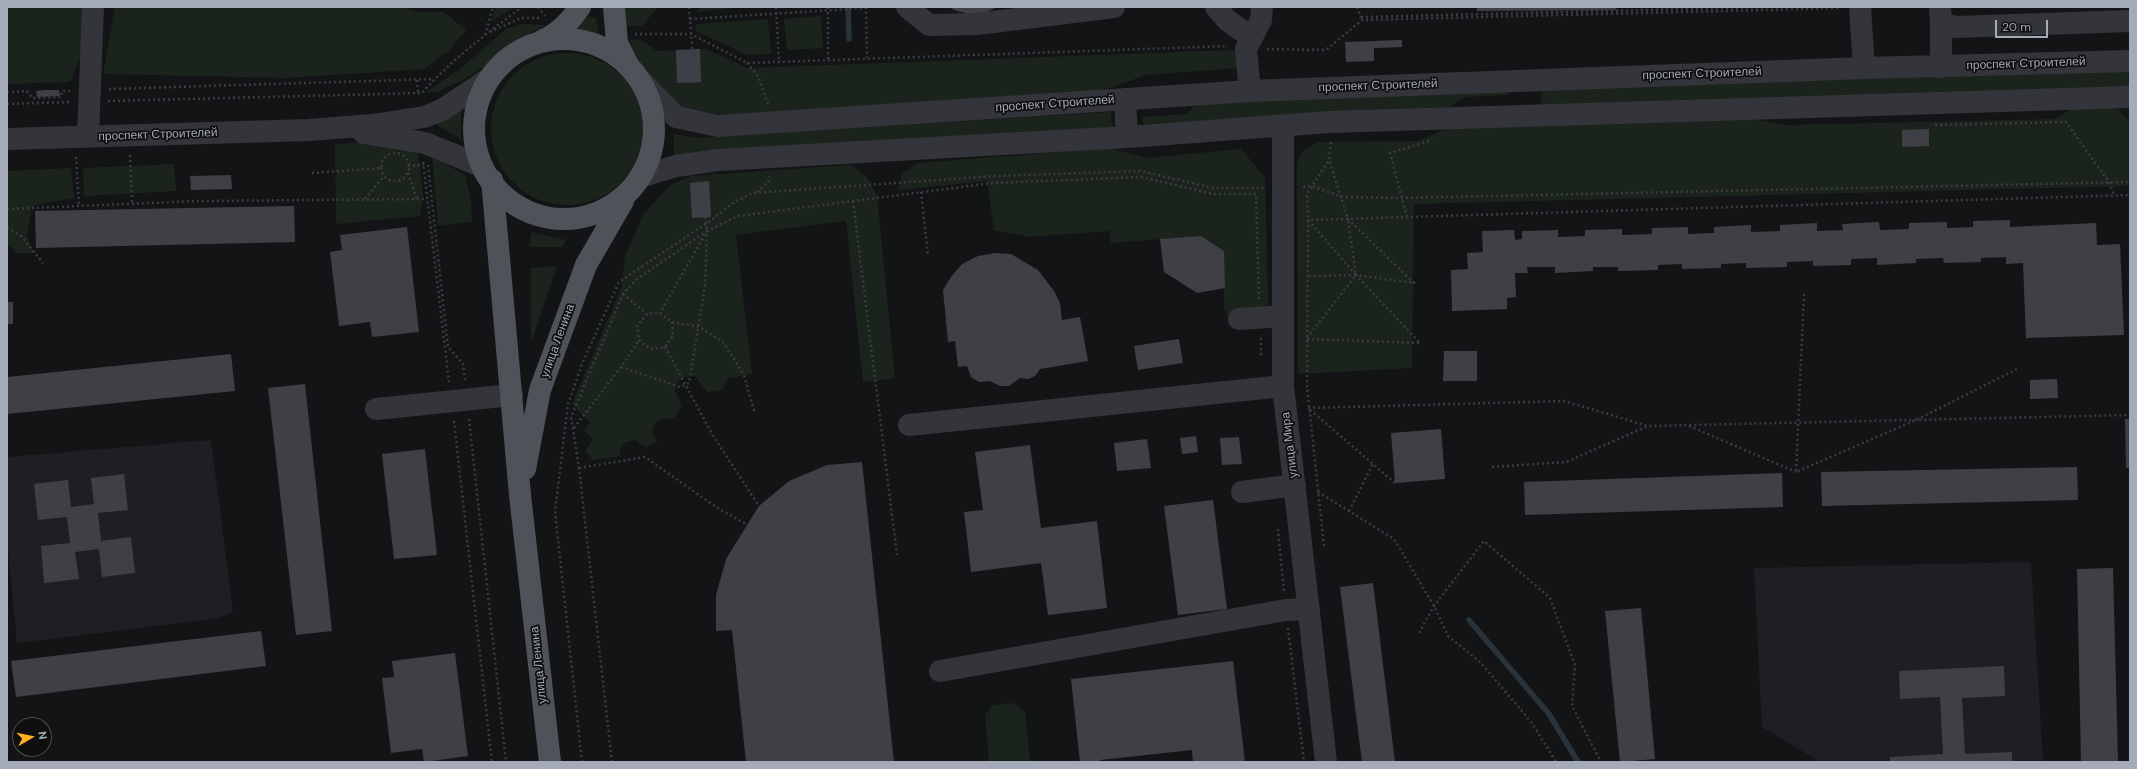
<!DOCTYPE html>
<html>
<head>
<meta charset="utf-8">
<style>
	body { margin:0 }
	#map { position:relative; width:2137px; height:769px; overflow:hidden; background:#131415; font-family:"DM Sans",sans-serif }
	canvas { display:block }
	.frame { position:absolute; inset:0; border:8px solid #a4aab7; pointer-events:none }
	.north { position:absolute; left:12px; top:717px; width:40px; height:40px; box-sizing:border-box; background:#0f0f10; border:1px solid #4b4d53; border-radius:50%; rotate:81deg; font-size:11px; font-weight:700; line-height:16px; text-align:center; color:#a4aab7 }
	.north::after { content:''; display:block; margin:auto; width:14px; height:18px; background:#ffb022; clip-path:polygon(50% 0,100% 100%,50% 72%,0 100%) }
	.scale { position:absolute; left:1995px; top:20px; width:53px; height:18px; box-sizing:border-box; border:2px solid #a4aab7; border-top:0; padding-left:5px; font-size:12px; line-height:14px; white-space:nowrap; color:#a4aab7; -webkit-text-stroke:3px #0f0f10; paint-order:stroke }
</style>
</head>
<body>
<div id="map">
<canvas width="2137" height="769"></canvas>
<div class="frame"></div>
<div class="north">N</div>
<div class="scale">20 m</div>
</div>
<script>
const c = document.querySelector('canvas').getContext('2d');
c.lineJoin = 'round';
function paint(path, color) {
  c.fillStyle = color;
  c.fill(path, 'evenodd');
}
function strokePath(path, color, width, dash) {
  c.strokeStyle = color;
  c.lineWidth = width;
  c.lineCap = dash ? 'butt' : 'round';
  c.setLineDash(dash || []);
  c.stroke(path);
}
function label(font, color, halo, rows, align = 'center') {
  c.font = font + ' "DM Sans",sans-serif';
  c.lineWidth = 3.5;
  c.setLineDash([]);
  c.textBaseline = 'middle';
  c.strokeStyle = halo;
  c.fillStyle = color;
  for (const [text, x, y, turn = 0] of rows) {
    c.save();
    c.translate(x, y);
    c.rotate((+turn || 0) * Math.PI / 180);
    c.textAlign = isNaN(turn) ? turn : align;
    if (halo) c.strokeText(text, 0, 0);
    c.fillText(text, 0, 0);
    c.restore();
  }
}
const built = new Path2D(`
	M211 440 233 613 212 619 17 643 7 541V457Z
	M2031 562 2043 762H1820L1762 727 1754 568Z`);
const green = new Path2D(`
	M7 7H86L89 37 70 82 7 84Z
	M115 7H401L419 12H444L466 30 449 51 424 69 286 78 103 74Z
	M496 7H515L491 22Z
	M620 7H658L642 26H622Z
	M701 7H747L697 12Z
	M589 16 596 18 600 37 589 33H579L576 30 577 26Z
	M821 16 823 48 787 50 784 19Z
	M768 19 771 54 747 55 696 31V24Z
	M521 24 546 25 512 42 486 66 463 80 436 92H426L460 69 506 29Z
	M629 39 642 40 657 51 706 49 748 68 1235 50 1238 68 1146 75 1101 91 723 115 682 108 662 91 636 58Z
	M491 129a76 76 0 1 1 152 0a76 76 0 1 1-152 0Z
	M2130 71V87L1541 105 1542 88Z
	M1507 88V95L1467 97 1449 107 1143 124 1142 117 1187 114 1196 104Z
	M2117 108 2130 122V186L1414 204 1412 368 1298 374 1297 162 1304 150 1318 142 1416 141 1452 127 1734 116 1786 125 2055 119 2071 109Z
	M461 111V140L432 122 431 117Z
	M1111 112 1112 127 696 152 674 157V134L697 138Z
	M391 141 418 148 423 196 420 216 336 224 335 144Z
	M1109 148 1146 158 1241 149 1265 177 1268 303 1262 311 1228 315 1224 308V251L1201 236 1111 243 1109 231 1029 237 994 230 987 181 898 190 902 174 918 163Z
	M432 156 465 175 471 200 472 222 438 226Z
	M174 164 176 191 84 196 83 168Z
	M851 165 867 177 877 195 895 378 863 382 846 221 736 235 752 374 729 378 722 390 707 392 695 376 685 377 677 382 675 391 682 406 674 418 659 420 652 428 653 435 657 442 646 448 636 440 626 442 619 449 621 456 593 460 585 451 593 439 584 431 590 422 572 404 621 289 625 256 644 213 671 185 691 176Z
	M71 168 74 198 32 206 27 235 33 253H17L7 244V171Z
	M531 232 566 240 562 247H530Z
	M557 266 531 343V268Z
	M1013 703 1025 712 1030 762H989L985 715 993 705Z`);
const stream = new Path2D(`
	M848 7 849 39
	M1469 620 1549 714 1578 762`);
const building = new Path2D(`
	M949 7H997L985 13 968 14 954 10Z
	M1477 7H1616V10L1477 11Z
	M1402 40V47L1374 48V61L1346 62 1345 42Z
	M700 49 701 82 677 83 676 50Z
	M46 90H59L60 96 37 97 36 91Z
	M1929 129V146L1902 147V130Z
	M231 175 232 189 191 190 190 176Z
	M709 181 711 217 692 218 690 183Z
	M294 206 295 242 36 248 35 211Z
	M2010 220V227L2096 223 2097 245 2120 244 2124 335 2026 338 2023 263 2006 264V257L1981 258V262L1944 263 1943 258 1916 259V263L1877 265V258L1851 259V265L1813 266V261L1787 262V267L1746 268V263L1721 264V268L1682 269V264L1658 265V270L1618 271V267H1593V271L1555 273V267H1527L1528 273H1515L1516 297 1507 298V309L1452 311 1451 270 1468 269 1467 253 1483 252 1482 231 1514 230 1515 240 1522 239V231L1558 230V237L1585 236V230L1622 229V235L1652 234V228L1688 227V234L1714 233V227L1751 225V232L1780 231V225L1817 223V231L1843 230 1842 224 1879 222 1880 230 1909 229V223L1947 222V228L1973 227V221Z
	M407 227 419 332 372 337 370 322 339 326 330 252 342 250 340 235Z
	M1201 236 1224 251 1225 288 1197 293 1164 272 1160 239Z
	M995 253 1011 254 1038 270 1054 291 1060 303 1062 320 1080 317 1088 361 1040 369 1036 375 1029 379 1020 378 1009 386H1000L990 381 979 382 971 377 967 366 958 367 955 341 948 342 943 290 951 277 962 264 978 256Z
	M7 302H13V324H7Z
	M1179 339 1183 363 1138 370 1134 346Z
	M1444 351H1477V381H1443Z
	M231 354 235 391 7 414V377Z
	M2057 379 2058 398 2030 399V380Z
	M305 384 332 631 296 635 268 388Z
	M2125 419H2130V468H2126Z
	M1441 429 1445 479 1395 483 1391 433Z
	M1196 436 1198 452 1182 454 1180 438Z
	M1239 437 1242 464 1222 465 1220 438Z
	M1147 439 1151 468 1117 471 1114 443Z
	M1030 445 1041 528 1097 521 1107 608 1048 615 1041 563 971 572 964 512 983 510 975 452Z
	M425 449 437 555 394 559 382 454Z
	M862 462 894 762H746L732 630 716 631V595L726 559 759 506 789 481 827 465Z
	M2077 467 2078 500 1822 506 1821 472Z
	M1782 473 1783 507 1525 515 1524 482Z
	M124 474 128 510 98 513 101 541 131 537 135 573 102 577 99 549 75 552 79 579 44 583 41 546 70 543 67 517 38 520 34 484 68 480 71 507 94 504 91 478Z
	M1213 500 1227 609 1178 615 1164 506Z
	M2113 568 2118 762H2081L2077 569Z
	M1373 583 1395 762H1362L1340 587Z
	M1641 608 1655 759 1620 762 1605 611Z
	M261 631 266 666 16 697 11 661Z
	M455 653 468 756 424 762 422 749 391 753 382 678 394 677 392 661Z
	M1233 661 1245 762H1193L1192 750 1100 760 1101 762H1080L1071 679Z
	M2004 666 2005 696 1962 698 1965 754 2012 752V762H1890V757L1943 754 1940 697 1900 699 1899 671Z`);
const path = new Path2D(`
	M538 7 545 16
	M689 7 695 83
	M776 7 779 62
	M828 7V60
	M1357 7 1361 18
	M1361 17 1767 7
	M690 19 866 8 867 58
	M490 32 521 18H540
	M635 34H691L747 63 1228 46
	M485 35 493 7
	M1267 49 1326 50 1362 20 1841 8
	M747 63 758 76 768 104
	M417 80 418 93
	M109 89 434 79
	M7 92 27 91 32 98 61 97 62 91H70
	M108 101 422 93C451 60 487 33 522 7
	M7 104 69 102
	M1935 125 2066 122 2109 182 2114 194
	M1331 142 1329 160 1307 194 1308 220 1356 275 1348 220
	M381 167a14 14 0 1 1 28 0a14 14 0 1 1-28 0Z
	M130 155 132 203
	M76 157 79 206
	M423 162 449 382
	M428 165 448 347 463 364 465 380
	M408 166 424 165
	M312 173 381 168
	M408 173 417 199
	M701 182 707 231
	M1303 187 1312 186 1342 197 1401 198 2130 182
	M757 192 768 182 770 176
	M921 192 928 256
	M365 199 384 176
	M853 201 897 555
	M7 209 198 201 427 199
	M1407 217 1390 153 1432 140
	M7 228 21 236 43 263
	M623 294 647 314
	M1804 294 1796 472 1916 420 2019 368
	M672 322 673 336 665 347 650 349 639 340 637 326 647 314 660 313 672 322 699 327 723 342 744 375 755 414
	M1261 338V355
	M1307 338 1356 275 1307 276
	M1307 339 1420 343 1356 275 1414 283 1348 219 1329 160
	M665 347 712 434 759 506
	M621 367 680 387 689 383 705 286 707 231 738 216 992 183 1142 177 1213 194H1256L1259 299
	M469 419 506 762
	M454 421 492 762
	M1689 426 1796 472
	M574 428 621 367 639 340
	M1492 467 1566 462 1648 426
	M579 468 645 457 719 509 746 524
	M1395 483 1308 408 1564 401 1648 426 2130 415
	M1318 492 1394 539 1434 606 1448 636 1480 662 1532 723 1556 762
	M1349 511 1373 464
	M1278 529 1284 592
	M1324 546 1307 386 1308 220 2130 195
	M1288 628 1304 762
	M1419 633 1434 606 1484 541 1550 598 1575 665 1572 706 1601 762
	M582 762 555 511 568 404 582 364 619 282 713 219 734 202 753 193 995 176 1141 171 1213 188H1264
	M612 762 579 468 571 417 623 294 637 279 707 231 660 313`);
const minor = new Path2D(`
	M907 7 929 25 977 24 1114 7
	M1216 7 1227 20 1252 38
	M1860 7 1864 68
	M1940 7 1941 23 1956 27 2130 21
	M1941 23V67
	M643 83 676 117 718 126 1250 91 1864 68 2130 61
	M1250 91 1246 49 1261 20 1262 7
	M1125 99 1127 137
	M1283 126V386L1326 762
	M364 133 425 143 481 166
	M88 137 93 7
	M7 139 309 130 372 125 424 117 442 110 487 80
	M643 176 676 166 718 160 1127 137 1330 122 2130 97
	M1239 319 1283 316
	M376 409 512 395
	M909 425 1283 386
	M1242 492 1295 485
	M940 671 1286 610 1309 609`);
const major = new Path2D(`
	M614 7 617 43 627 63
	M474 129a90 90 0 1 1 180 0a90 90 0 1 1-180 0Z
	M543 40C558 34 571 20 580 7
	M492 180 520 495 550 762
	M525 469 540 390 586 265 623 201`);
const streetNames = [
	["проспект Строителей",2026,64,-2],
	["проспект Строителей",1702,74,-2],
	["проспект Строителей",1378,86,-2],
	["проспект Строителей",1055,104,-4],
	["проспект Строителей",158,135,-2],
	["улица Ленина",558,341,-70],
	["улица Мира",1290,445,-97],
	["улица Ленина",539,665,-96]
];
paint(built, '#1f1f23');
paint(green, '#1b241c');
strokePath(stream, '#29333a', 5.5);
paint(building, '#3f4046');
strokePath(path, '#3a3c42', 2.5, [2, 3]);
strokePath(minor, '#34353b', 22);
strokePath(major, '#50525a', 22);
label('12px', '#a4aab7', '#0f0f10', streetNames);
</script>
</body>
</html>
